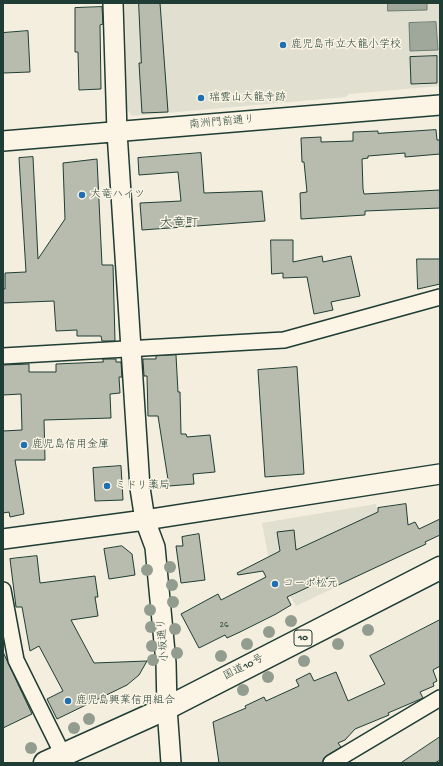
<!DOCTYPE html>
<html>
<head>
<meta charset="utf-8">
<style>
	body { margin:0 }
	#map { position:relative; width:443px; height:766px; overflow:hidden; background:#f3eede; font-family:"Gochi Hand",sans-serif }
	canvas { display:block }
	.frame { position:absolute; inset:0; border:4px solid #1f3d34; pointer-events:none }
</style>
</head>
<body>
<div id="map">
<canvas width="443" height="766"></canvas>
<div class="frame"></div>
</div>
<script>
const c = document.querySelector('canvas').getContext('2d');
c.lineJoin = 'round';
function paint(path, color) {
  c.fillStyle = color;
  c.fill(path, 'evenodd');
}
function strokePath(path, color, width, dash) {
  c.strokeStyle = color;
  c.lineWidth = width;
  c.lineCap = dash ? 'butt' : 'round';
  c.setLineDash(dash || []);
  c.stroke(path);
}
function label(font, color, halo, rows, align = 'center') {
  c.font = font + ' "Gochi Hand","Klee One",sans-serif';
  c.lineWidth = 3;
  c.setLineDash([]);
  c.textBaseline = 'middle';
  c.strokeStyle = halo;
  c.fillStyle = color;
  for (const [text, x, y, turn = 0] of rows) {
    c.save();
    c.translate(x, y);
    c.rotate((+turn || 0) * Math.PI / 180);
    c.textAlign = isNaN(turn) ? turn : align;
    if (halo) c.strokeText(text, 0, 0);
    c.fillText(text, 0, 0);
    c.restore();
  }
}
const built = new Path2D(`
	M125 3H440V86L349 94 346 97 132 116 127 109Z
	M376 504 380 531 398 524 412 551 296 606 268 555 262 523Z`);
const water = new Path2D(`
	M388 3H427V10L388 11Z
	M436 22 438 50 410 51 409 23Z`);
const building = new Path2D(`
	M139 3H160L168 112 142 113 139 63H141Z
	M102 7 103 24 100 25 101 89 79 90 78 52H75V8Z
	M28 31 30 72 3 73V33Z
	M437 56V83L411 84 410 57Z
	M436 130 437 140H440V154L405 157V153L368 156V158L362 159 363 189 364 194 440 190V208L365 211V215L301 219 300 193 307 192 304 162H302L301 138 321 137V142L353 141V132L378 131V133Z
	M201 153 204 193 262 191 265 221 142 230 140 203 181 201 178 172 139 175 138 158Z
	M33 157 38 259 65 219 63 163 97 159 102 265H113L115 341H102L101 336H77V330L56 331 54 301 3 303V289H5V273L26 272 19 158Z
	M271 240H293V262L322 256 323 262 351 256 360 296 331 302 333 310 314 314 307 277 283 278V273L272 274Z
	M417 259H440V284L418 289Z
	M176 355 178 392H180L181 434H186L187 437 210 435 215 472 193 474 194 484 169 486 158 416H148L147 376H144L143 361V359H156V356Z
	M103 359H116V362H121L122 377H119L120 393 110 394 111 418 44 420 45 460H15L24 514 10 517 9 512 3 513V431L22 430 21 394 3 395V365L29 364V372H56V364L103 362Z
	M297 367 304 474 265 477 258 370Z
	M121 466 123 500 95 501 93 468Z
	M406 504 408 525 415 522 419 529 440 519V535L425 542 426 544 413 550 334 587 330 577 287 597 291 605 276 614 240 632 227 638 225 635 199 648 181 614 218 594 221 600 266 577 263 571 238 575 237 573 280 551 277 532 294 530 296 550 378 512V508Z
	M199 534 205 580 181 583 176 546H183L182 537Z
	M122 546 132 554 135 575 109 579 104 549Z
	M37 556 40 583 95 576 98 597H95L98 616 71 620 94 663 147 661 139 675 127 685 57 719 47 699 63 691 39 646 30 651 22 607H16L10 559Z
	M440 620V666L433 670 437 681 433 683 434 686 420 692 423 698 388 713 389 715 355 729 345 740 338 743 341 747 326 756 322 763H219L213 722 246 708 245 706 264 697 266 701 299 686 296 680 310 673 314 681 336 672 348 701 385 684 370 656Z
	M3 652 32 714 3 728Z
	M440 737V760L435 763H401Z`);
const minor = new Path2D(`
	M3 356 284 340 440 297
	M3 590 16 660 63 755
	M331 763 440 698`);
const tertiary = new Path2D(`
	M113 3 117 132 140 488 145 520 155 547 166 663 167 708 171 763
	M3 141 440 105
	M3 539 145 520 440 474`);
const trunk = new Path2D(`
	M45 763 167 708 440 568`);
const trees = [
	[170,567],
	[147,570],
	[172,585],
	[173,602],
	[150,610],
	[291,621],
	[151,627],
	[175,629],
	[368,630],
	[269,632],
	[247,644],
	[338,644],
	[152,646],
	[177,653],
	[221,656],
	[153,660],
	[304,661],
	[268,677],
	[243,690],
	[89,719],
	[74,728],
	[31,748]
];
const markers = [
	[283,45,4,"#1f6fb2"],
	[201,98,4,"#1f6fb2"],
	[82,195,4,"#1f6fb2"],
	[24,445,4,"#1f6fb2"],
	[107,486,4,"#1f6fb2"],
	[275,584,4,"#1f6fb2"],
	[68,701,4,"#1f6fb2"]
];
const numberNames = [
	["26",224,626]
];
const shields = [
	[303,638,18]
];
const shieldNames = [
	["10",303,638]
];
const poiNames = [
	["鹿児島市立大龍小学校",291,45],
	["瑞雲山大龍寺跡",209,98],
	["大竜ハイツ",90,195],
	["鹿児島信用金庫",32,445],
	["ミドリ薬局",115,486],
	["コーポ松元",283,584],
	["鹿児島興業信用組合",76,701]
];
const streetNames = [
	["南洲門前通り",222,123,-5],
	["小坂通り",164,640,-95],
	["国道10号",244,668,-27]
];
const quarterNames = [
	["大竜町",179,224]
];
paint(built, '#e1dfd0');
paint(water, '#a0a89b');
strokePath(water, '#6c7d72', 1);
paint(building, '#b8bcae');
strokePath(building, '#1f3d34', 1);
strokePath(minor, '#1f3d34', 18);
strokePath(tertiary, '#1f3d34', 22);
strokePath(trunk, '#1f3d34', 25);
strokePath(minor, '#fcf5e5', 15);
strokePath(tertiary, '#fcf5e5', 19);
strokePath(trunk, '#fcf5e5', 22);
c.fillStyle = '#929d90';
for (const [x, y] of trees) {
  c.beginPath();
  c.arc(x, y, 6, 0, 2 * Math.PI);
  c.fill();
}
for (const [x, y, r, color] of markers) {
  const dot = new Path2D();
  dot.arc(x, y, r, 0, 2 * Math.PI);
  c.fillStyle = color;
  c.fill(dot);
  strokePath(dot, '#fcf5e5', 1.5);
}
label('9px', '#455d52', null, numberNames);
for (const [x, y, w] of shields) {
  const box = new Path2D();
  box.roundRect(x - w / 2, y - 8, w, 16, 3);
  c.fillStyle = '#fcf5e5';
  c.fill(box);
  strokePath(box, '#1f3d34', 1);
}
label('bold 10px', '#1f3d34', null, shieldNames);
label('11px', '#1f3d34', '#fcf5e5', poiNames, 'left');
label('11px', '#1f3d34', '#fcf5e5', streetNames);
label('13px', '#1f3d34', '#fcf5e5', quarterNames);
</script>
</body>
</html>
